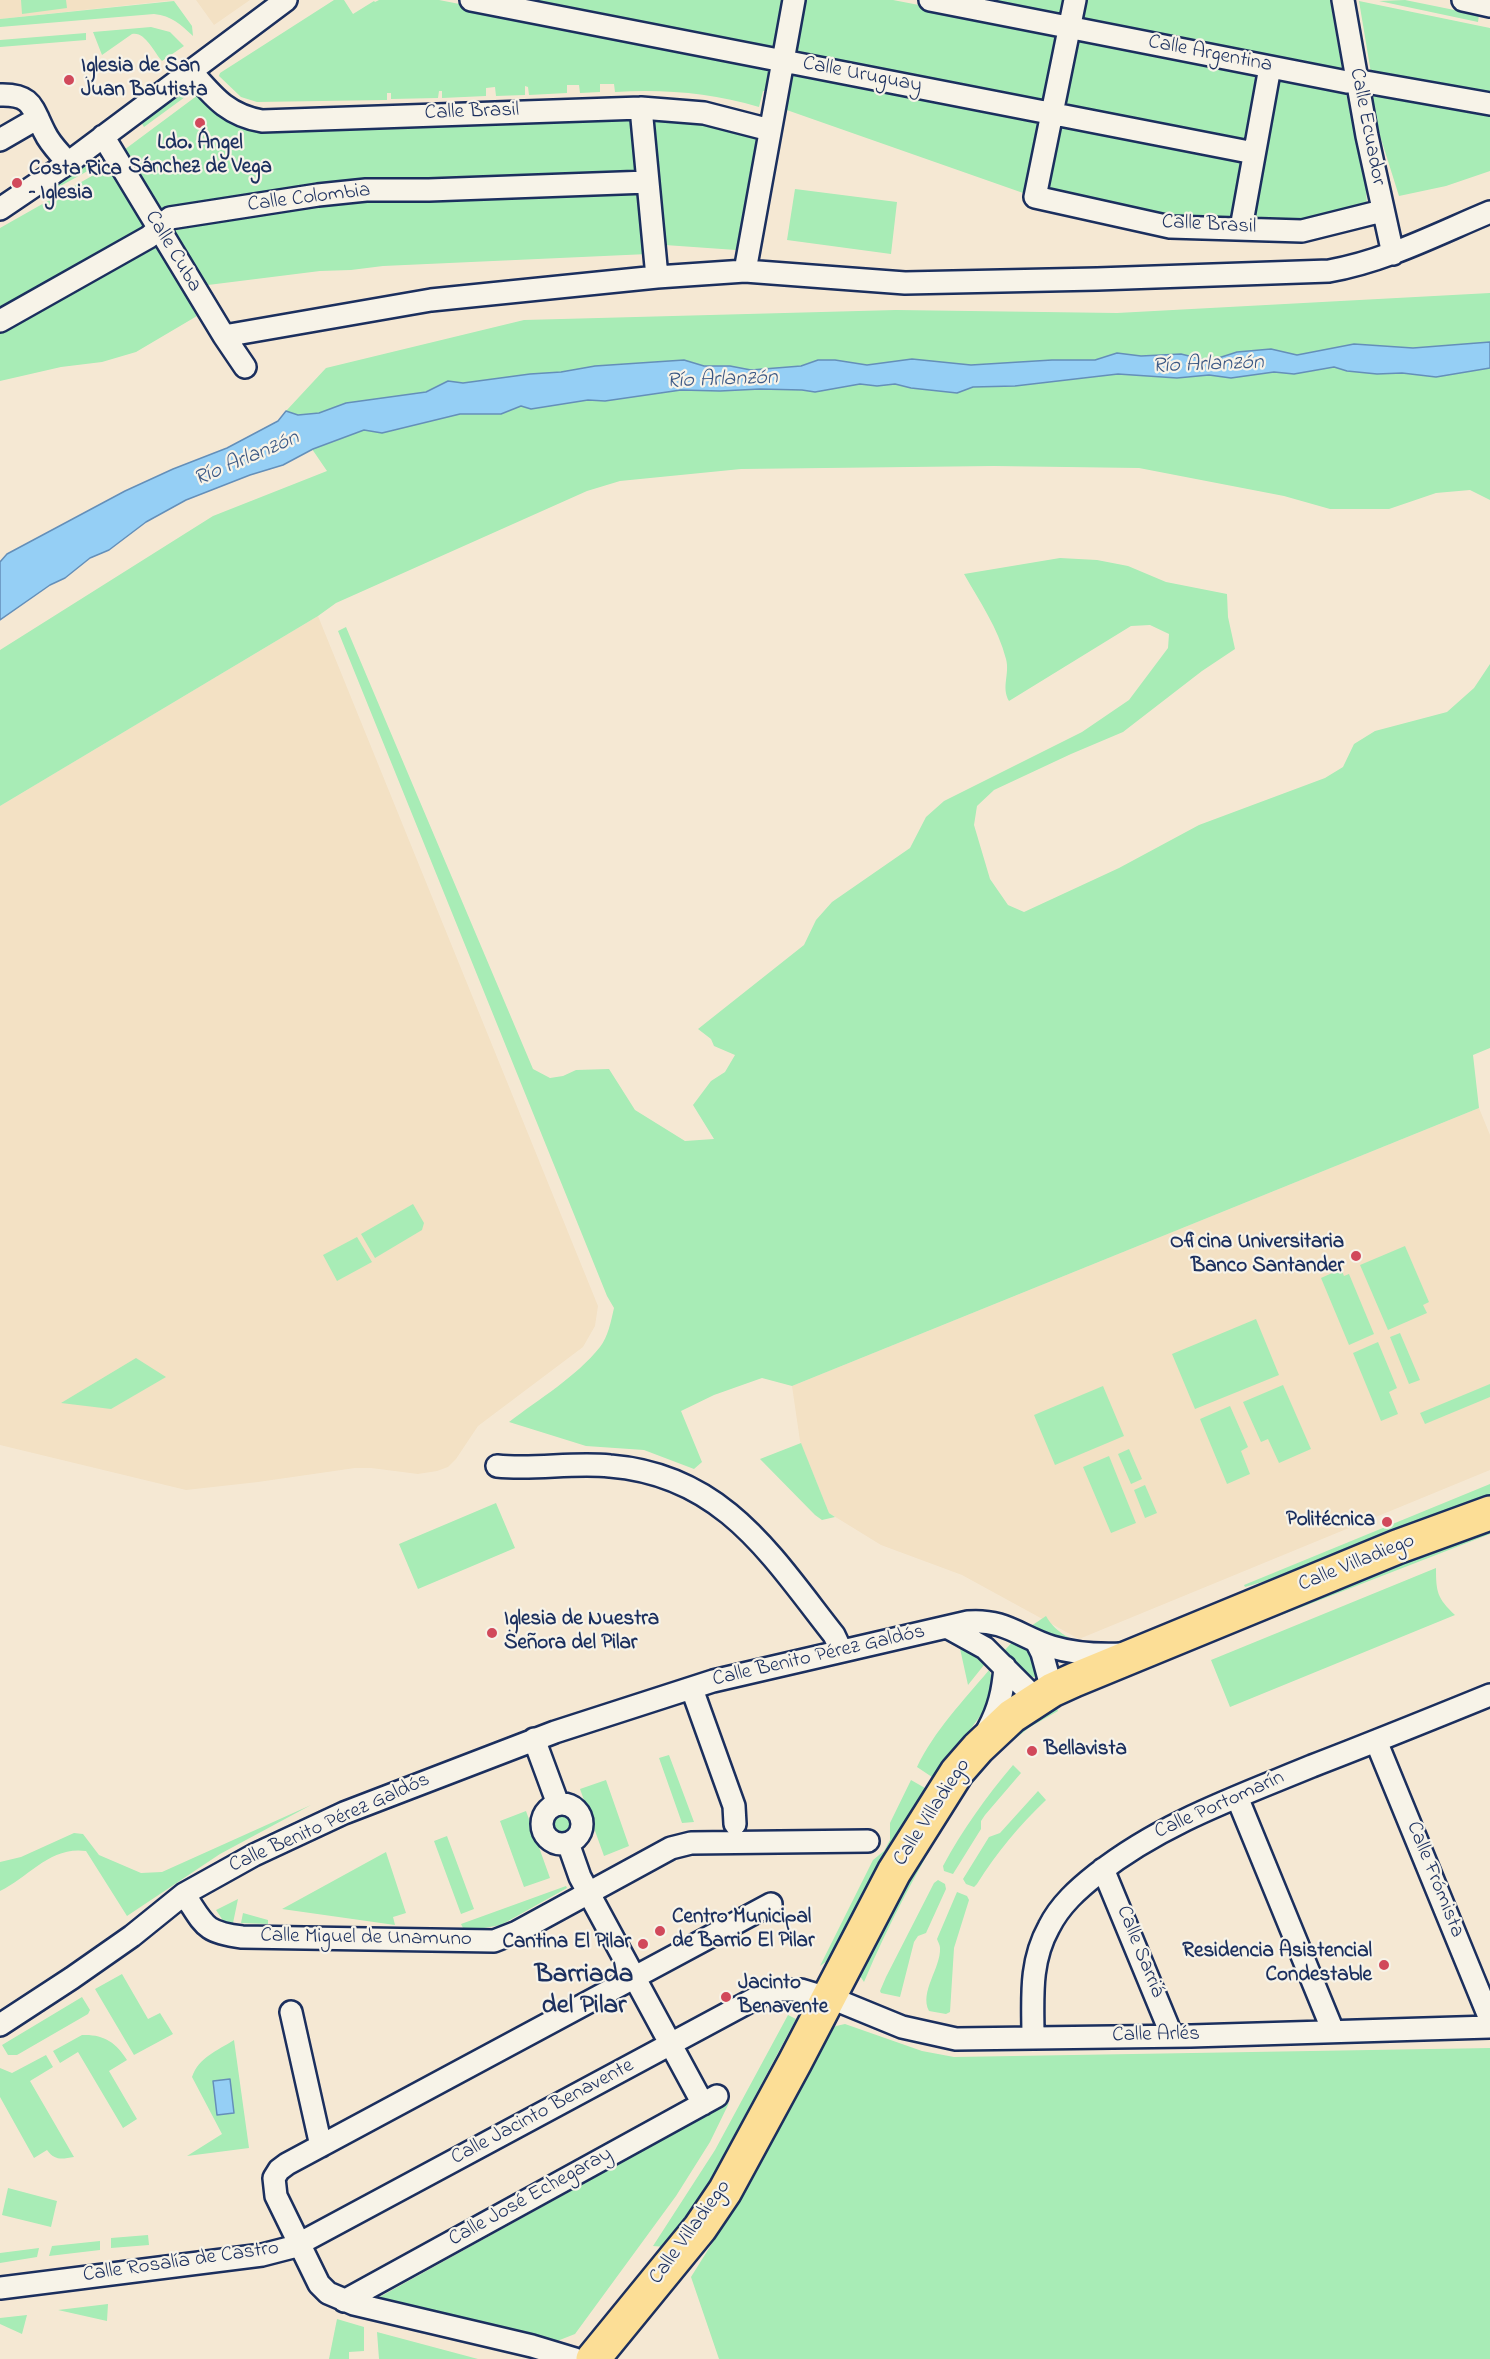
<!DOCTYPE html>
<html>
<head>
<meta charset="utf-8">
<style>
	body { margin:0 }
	canvas { display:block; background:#f5e8d3 }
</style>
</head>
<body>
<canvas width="1490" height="2359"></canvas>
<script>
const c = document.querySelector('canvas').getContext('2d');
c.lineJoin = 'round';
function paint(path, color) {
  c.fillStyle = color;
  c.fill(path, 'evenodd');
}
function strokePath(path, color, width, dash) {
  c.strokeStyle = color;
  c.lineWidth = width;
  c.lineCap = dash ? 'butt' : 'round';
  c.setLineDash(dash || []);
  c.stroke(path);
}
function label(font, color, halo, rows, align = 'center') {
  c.font = font + ' "Indie Flower",sans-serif';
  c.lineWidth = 4.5;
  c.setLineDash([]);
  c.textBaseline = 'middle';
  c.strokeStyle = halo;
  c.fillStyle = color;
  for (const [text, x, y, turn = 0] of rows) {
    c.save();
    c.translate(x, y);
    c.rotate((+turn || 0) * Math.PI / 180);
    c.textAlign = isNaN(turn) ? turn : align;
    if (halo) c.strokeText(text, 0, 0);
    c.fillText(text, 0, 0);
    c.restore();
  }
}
const built = new Path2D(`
	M0 0H176L0 19Z
	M196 0H250L214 25Z
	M318 616 598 1306 595 1326 583 1347 478 1426 456 1459 448 1467 437 1471 418 1474 371 1468H355L258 1482 186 1490 0 1445V806Z
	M1479 1108 1490 1135V1470L1079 1639 962 1575 881 1545 829 1513 800 1441 792 1386Z`);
const green = new Path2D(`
	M21 0H66L67 8 22 14Z
	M334 0H344L353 14 374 1 375 2 379 0H439L772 65 766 91H763L759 107C711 93 665 89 615 92L614 84H600V92L580 93 579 85H567V93L529 95 528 87 525 86V95L496 96 495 87 486 88V96L442 98V91H439L438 98 391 99V93H387V100L257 102 241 97 219 76 220 73Z
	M495 0H785L775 54Z
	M804 0H893L1059 32 1046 106 792 58Z
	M973 0H1065L1061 17Z
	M1083 0H1330L1343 74 1078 23Z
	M1405 0 1479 15 1478 22 1379 1Z
	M174 1 192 26 193 36C180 24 172 16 154 14L0 27V19Z
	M1359 1 1490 28V97L1371 73Z
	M151 27 170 32 184 46 162 61C154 52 145 31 132 34L102 55 93 32Z
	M86 33V40L0 47V40Z
	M1076 36 1265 73 1252 144 1063 110Z
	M791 68 1041 118 1026 194 781 108Z
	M1275 76 1345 88 1366 189 1367 208 1289 225 1247 223Z
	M1370 88 1490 110V171L1446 186 1399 196 1376 123Z
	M179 90 185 97 144 127 139 119Z
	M202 92 223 111 633 116 641 173 165 213 156 211 142 187 145 181 141 174 135 172 124 150Z
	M650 118 705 121 758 135 736 250 665 245 661 241Z
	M1059 124 1248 158 1237 220 1174 221 1046 192Z
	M89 157 95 167 13 212Z
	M113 164 149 229 0 313V228Z
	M639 187 648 254 383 266 351 270 320 271 200 286 169 233 175 222 311 201Z
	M795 189 897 202 891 254 787 240Z
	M155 240 197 316 136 352 102 362 61 367 0 381V327Z
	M1490 293V500L1470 490 1436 493 1389 509H1330L1284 496 1139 468 994 466 741 469 620 481 587 491 336 603 318 616 0 806V650L213 516 327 471 286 411 326 368 524 320 896 310 1117 313Z
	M1060 558 1097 560 1128 566 1166 582 1227 594 1228 617 1235 649 1202 671 1123 732 1071 754 994 790 977 806 974 825 990 879 1008 905 1024 912 1119 868 1199 825 1325 778 1343 767 1354 744 1375 731 1447 712 1474 688 1490 664V1048L1473 1055 1479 1108 792 1386 762 1378 714 1395 681 1411 702 1462 694 1469 644 1450 586 1446 509 1422C539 1399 576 1377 600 1347 608 1337 611 1321 614 1308L607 1296 338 631 346 627 533 1069 550 1078 563 1076 576 1070 609 1069 635 1110 685 1141 714 1139 693 1105 711 1081 725 1072 735 1055 714 1046 711 1039 698 1029 804 945 816 920 832 902 910 848 926 817 944 801 1082 732 1129 700 1168 648 1169 634 1150 625 1131 626 1009 701C1001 687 1010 674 1006 659 998 628 980 602 964 574Z
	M413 1204 424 1223 422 1230 375 1258 361 1234Z
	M357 1237 372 1262 337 1281 323 1255Z
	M1405 1246 1429 1302 1423 1305 1427 1313 1388 1330 1360 1265Z
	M1341 1269 1344 1276 1349 1274 1374 1334 1349 1345 1321 1278Z
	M1256 1319 1279 1375 1195 1409 1172 1354Z
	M1400 1333 1420 1380 1409 1384 1390 1337Z
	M1378 1342 1397 1388 1389 1392 1398 1414 1381 1421 1353 1353Z
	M136 1358 166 1377 111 1409 61 1403Z
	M1490 1384V1397L1425 1424 1420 1413Z
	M1283 1385 1311 1449 1279 1463 1268 1439 1261 1442 1243 1402Z
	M1103 1386 1124 1436 1055 1465 1034 1415Z
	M1230 1406 1248 1447 1241 1451 1250 1474 1227 1484 1200 1419Z
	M801 1443 829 1513 835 1517 822 1520 815 1515 760 1459Z
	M1129 1449 1142 1479 1131 1484 1118 1454Z
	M1109 1456 1136 1523 1111 1533 1083 1467Z
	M1490 1484V1500L1310 1568 1245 1587 1244 1585Z
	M1145 1485 1157 1513 1145 1518 1134 1490Z
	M496 1503 515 1548 418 1589 399 1544Z
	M1490 1526V1534L1168 1659 1166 1653Z
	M1436 1568C1436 1592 1437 1598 1455 1615L1230 1707 1211 1660Z
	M1046 1616C1057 1635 1072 1639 1092 1647 1076 1643 1040 1639 1031 1626Z
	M1015 1639C1030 1649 1038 1660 1036 1678 1020 1673 1013 1664 1005 1650Z
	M959 1644 967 1647 984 1665 968 1685Z
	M989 1670C992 1677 995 1684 993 1692 987 1713 947 1758 932 1777L917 1767C934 1731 964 1700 989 1670Z
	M1055 1704 1058 1711 1030 1727 1001 1750 961 1796 976 1768 996 1747Z
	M669 1755 694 1822 682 1823 659 1758Z
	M1013 1765 1021 1773 985 1815 981 1821V1829L953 1874 944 1871 943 1866C963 1829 986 1797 1013 1765Z
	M606 1780 629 1846 604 1856 580 1789Z
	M911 1780 925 1788 842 1944 830 1959 820 1966 873 1860 884 1851 890 1840V1823Z
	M1038 1791 1046 1800C1019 1826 997 1852 977 1884L974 1887 966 1884 963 1879 989 1837 1000 1833Z
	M311 1805 220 1854 127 1916 86 1851C50 1846 29 1877 0 1891V1862L21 1857 74 1833 83 1834 99 1855 141 1873 162 1872Z
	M947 1806 953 1810C920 1866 889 1922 864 1982L860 1976 869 1953Z
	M526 1811 550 1878 524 1887 500 1821Z
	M550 1824a12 12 0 1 1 24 0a12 12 0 1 1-24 0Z
	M447 1836 474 1909 461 1914 434 1841Z
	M386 1852 406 1913 393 1917 395 1925 282 1909Z
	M938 1880 945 1884 946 1889 926 1933 918 1936 914 1942 900 1997 881 1993 880 1991 886 1977 934 1883Z
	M566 1886 567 1888 501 1925 484 1928H463L461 1924Z
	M957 1892 967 1896 969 1900 954 1948 950 2012 946 2014 929 2011C919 1992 941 1968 940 1948 940 1945 938 1942 937 1939Z
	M238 1899 233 1923 224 1922 216 1910Z
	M243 1913 268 1920V1924L241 1923Z
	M122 1974 148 2019 160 2013 173 2034 134 2055 95 1989Z
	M82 1997 90 2010 88 2014 17 2055H8L2 2045Z
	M788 2015 796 2019 698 2203 665 2247 653 2246 715 2150Z
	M845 2024 922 2051 954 2057 1490 2048V2359H719L691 2277 756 2173 810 2064 829 2031 836 2026Z
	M82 2035C103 2034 116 2042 127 2060L109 2071 137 2119 123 2128 78 2052 60 2063 53 2051Z
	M234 2040 249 2148 187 2156 222 2134 192 2077C199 2057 217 2051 234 2040Z
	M46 2055 53 2067 30 2081 74 2157C62 2159 55 2161 47 2150L34 2158 0 2097V2068L12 2073Z
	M729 2103 710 2142 676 2196 575 2334 547 2345 374 2300Z
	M8 2188 57 2201 51 2227 2 2215Z
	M148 2235 149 2245 111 2248V2238Z
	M100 2241V2250L49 2256 52 2246Z
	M39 2248 37 2257 0 2263V2253Z
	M108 2304 107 2321 58 2310Z
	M27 2315 22 2334 0 2324V2318Z
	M337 2319 364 2327V2351L349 2352V2359H329Z
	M377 2332 478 2359H379Z`);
const water = new Path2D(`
	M1490 342V368L1436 377 1402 373 1377 374 1347 371 1334 367 1294 374 1274 372 1231 378 1209 375 1177 378 1118 374 1015 386 973 387 957 393 911 388 895 384 877 386 860 384 815 392 802 390 760 389 720 391 681 390 605 401 588 400 531 409 521 406 501 414H460L382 433 364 430 313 449 283 465 250 475 186 500 146 522 109 550 90 558 65 578 50 585 0 620V562L7 554 125 491 173 469 227 448 278 421 286 411 298 415 319 413 346 403 426 392 448 381 463 383 530 374 561 372 595 366 684 360 704 366H730L751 370 801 366 818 360H835L867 365 912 359 971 365 1052 360H1095L1117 353 1141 356 1181 354 1209 361 1237 352 1271 349 1297 355 1354 344 1413 348Z
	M230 2079 234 2113 217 2115 213 2081Z`);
const minor = new Path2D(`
	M471 0 1254 153
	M930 0 1347 82H1366L1490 104
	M1075 0 1035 197 1170 227 1302 231 1382 211
	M1343 0 1367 136 1393 254
	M1463 0 1490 6
	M191 71C213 96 227 115 262 121L641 108 704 113 770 130
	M0 95C33 94 32 108 45 133 50 144 60 153 68 163
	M641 108 657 277
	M103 136 224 336
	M0 140 38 118
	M0 209 68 163 286 0
	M1241 228 1270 67
	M745 271 794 0
	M0 321 149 237 170 218 318 195 366 190H429L648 182
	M245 367 224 336 431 300 657 277 745 271 905 283 1097 279 1329 271C1386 261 1437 234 1490 212
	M497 1466C535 1470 573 1462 610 1466 723 1475 771 1555 834 1635L841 1650
	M947 1627 985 1648 1037 1700
	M1036 1641 1042 1653 1052 1690
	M692 1689 734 1806 735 1824
	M988 1729C999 1709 1003 1691 1005 1667
	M534 1739 558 1804
	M1376 1741 1490 2019
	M1237 1797 1333 2031
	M542 1824a20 20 0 1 1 40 0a20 20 0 1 1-40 0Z
	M568 1843 580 1877 703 2104
	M1103 1869 1172 2036
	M184 1894C205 1925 203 1932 242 1937L494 1941 517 1932 671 1848 691 1843 868 1841
	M291 2012 321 2146
	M0 2025 72 1978 132 1936 184 1894 254 1855 344 1813 555 1732 713 1681 968 1622C1005 1619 1020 1637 1052 1647 1075 1654 1098 1655 1122 1654
	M1033 2038C1033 1999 1029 1963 1049 1927 1060 1905 1078 1889 1097 1874 1162 1823 1237 1797 1312 1766 1372 1743 1431 1719 1490 1695
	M0 2288 262 2255 293 2247 758 1997 774 1990H801L841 2002 902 2027 956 2039 1191 2036 1490 2027
	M344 2301 717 2096
	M575 2359 532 2346 354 2304 328 2293 319 2284 276 2196 274 2178 279 2170 287 2164 771 1904`);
const trunk = new Path2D(`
	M593 2359 700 2228 725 2191 795 2062 894 1872 957 1772 978 1748 1012 1716 1052 1690 1074 1680 1397 1547 1490 1513`);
const markers = [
	[69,80,6,"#d1495b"],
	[200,123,6,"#d1495b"],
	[17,183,6,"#d1495b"],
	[1356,1256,6,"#d1495b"],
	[1387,1522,6,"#d1495b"],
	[492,1633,6,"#d1495b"],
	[1032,1751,6,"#d1495b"],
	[660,1931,6,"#d1495b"],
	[643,1944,6,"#d1495b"],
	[1384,1965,6,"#d1495b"],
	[726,1997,6,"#d1495b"]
];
const streetNames = [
	["Calle Argentina",1210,55,11],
	["Calle Uruguay",862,76,11],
	["Calle Brasil",472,113,-2],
	["Calle Ecuador",1366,127,79],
	["Calle Colombia",309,199,-7],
	["Calle Brasil",1209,226,3],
	["Calle Cuba",172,252,59],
	["Calle Villadiego",1357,1564,-22],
	["Calle Benito Pérez Galdós",819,1657,-13],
	["Calle Portomarín",1220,1806,-24],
	["Calle Villadiego",933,1813,-57],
	["Calle Benito Pérez Galdós",330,1824,-24],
	["Calle Frómista",1434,1880,68],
	["Calle Miguel de Unamuno",366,1939,1],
	["Calle Sarriá",1139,1952,68],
	["Calle Arlés",1156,2036,-1],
	["Calle Jacinto Benavente",543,2113,-28],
	["Calle José Echegaray",531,2198,-29],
	["Calle Villadiego",691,2233,-54],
	["Calle Rosalía de Castro",181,2263,-8]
];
const poiNames = [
	["Iglesia de San",81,68],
	["Juan Bautista",81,92],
	["Ldo. Ángel",200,145,"center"],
	["Sánchez de Vega",200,169,"center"],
	["Costa Rica",29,171],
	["– Iglesia",29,195],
	["Oficina Universitaria",1344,1244,"right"],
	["Banco Santander",1344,1268,"right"],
	["Politécnica",1375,1522,"right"],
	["Iglesia de Nuestra",504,1621],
	["Señora del Pilar",504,1645],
	["Bellavista",1044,1751],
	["Centro Municipal",672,1919],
	["de Barrio El Pilar",672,1943],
	["Cantina El Pilar",631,1944,"right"],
	["Residencia Asistencial",1372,1953,"right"],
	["Condestable",1372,1977,"right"],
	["Jacinto",738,1985],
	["Benavente",738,2009]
];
const waterNames = [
	["Río Arlanzón",1208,366,-2],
	["Río Arlanzón",722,381,-2],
	["Río Arlanzón",247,460,-23]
];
const districtNames = [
	["Barriada",584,1977],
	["del Pilar",584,2008]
];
paint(built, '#f3e1c4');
paint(green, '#a8ecb6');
paint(water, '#95cff5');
strokePath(water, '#648fb9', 1.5);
strokePath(minor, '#1b2f5e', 26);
strokePath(trunk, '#1b2f5e', 38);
strokePath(minor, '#f7f3e8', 21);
strokePath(trunk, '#fcde96', 33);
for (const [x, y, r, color] of markers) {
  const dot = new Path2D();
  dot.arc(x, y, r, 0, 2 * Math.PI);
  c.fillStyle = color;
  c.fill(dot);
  strokePath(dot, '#f7f3e8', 2);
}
label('21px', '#1b2f5e', '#f7f3e8', streetNames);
label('bold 21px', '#1b2f5e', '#f7f3e8', poiNames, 'left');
label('italic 22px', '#3a5784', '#f7f3e8', waterNames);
label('bold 27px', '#1b2f5e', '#f7f3e8', districtNames);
</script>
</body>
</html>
